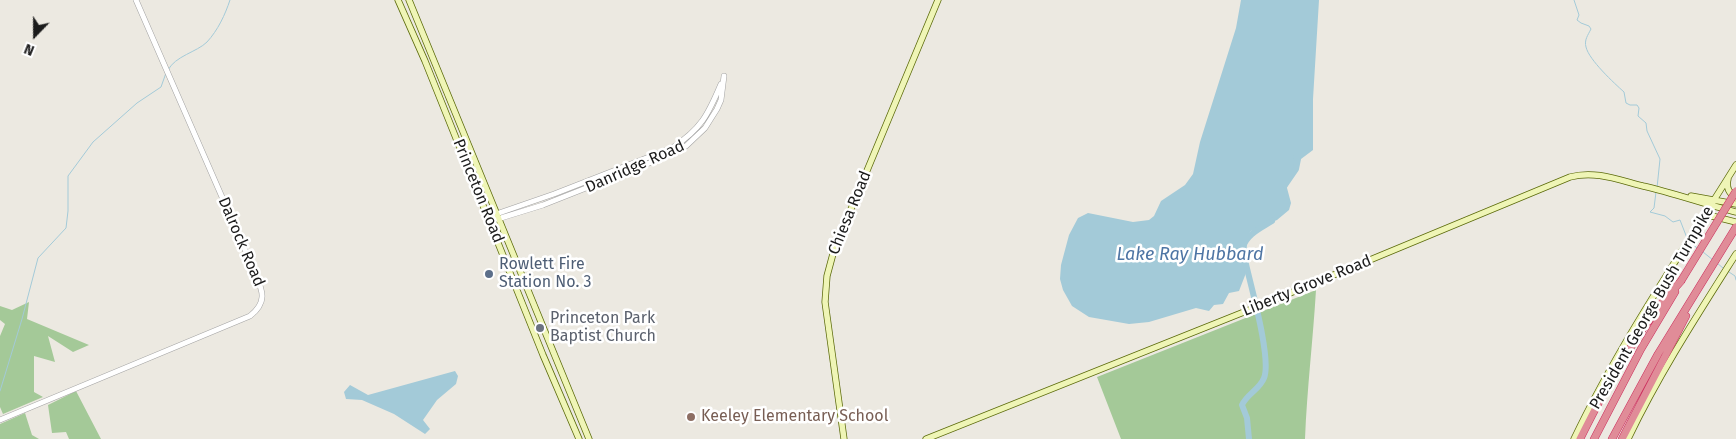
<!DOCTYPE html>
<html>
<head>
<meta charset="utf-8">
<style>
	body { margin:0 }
	#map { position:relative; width:1736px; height:439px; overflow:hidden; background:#ece9e1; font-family:"Fira Sans",sans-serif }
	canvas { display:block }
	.north { position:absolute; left:10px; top:10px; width:50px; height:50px; -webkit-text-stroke:4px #fff; paint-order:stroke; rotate:202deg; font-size:14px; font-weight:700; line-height:20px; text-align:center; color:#1b1b1b }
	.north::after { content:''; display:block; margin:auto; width:18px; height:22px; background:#1b1b1b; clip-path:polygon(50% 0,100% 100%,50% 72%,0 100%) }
</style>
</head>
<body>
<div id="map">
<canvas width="1736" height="439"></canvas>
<div class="north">N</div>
</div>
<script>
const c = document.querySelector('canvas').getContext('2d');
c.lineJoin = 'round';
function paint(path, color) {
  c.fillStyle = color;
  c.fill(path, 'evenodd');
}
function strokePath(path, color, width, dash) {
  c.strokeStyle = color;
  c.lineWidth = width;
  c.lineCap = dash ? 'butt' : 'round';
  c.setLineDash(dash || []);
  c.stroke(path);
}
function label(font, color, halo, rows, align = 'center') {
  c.font = font + ' "Fira Sans",sans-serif';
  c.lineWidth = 5;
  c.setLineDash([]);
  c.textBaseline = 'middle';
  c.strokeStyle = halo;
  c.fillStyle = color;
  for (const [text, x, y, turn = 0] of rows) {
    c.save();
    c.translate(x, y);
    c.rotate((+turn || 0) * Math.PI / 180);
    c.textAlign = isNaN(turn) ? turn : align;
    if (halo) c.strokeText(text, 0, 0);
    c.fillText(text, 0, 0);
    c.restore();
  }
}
const forest = new Path2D(`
	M1316 290C1313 340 1307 389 1305 439H1121L1097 377Z
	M29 302 27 319 89 345 73 352 48 336 55 362 34 356V392L43 397 3 414 0 407V336L5 324 0 320V306L12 310Z
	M76 391 101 439H69L66 432 52 433 48 405Z
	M25 413 32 435 39 439H0V424Z`);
const water = new Path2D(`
	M1241 0H1319L1313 99V150L1297 162 1288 182 1287 188 1291 203 1289 210 1277 220 1251 231 1247 237 1246 273 1239 291 1229 293 1223 304 1214 305 1209 311 1196 308 1149 322 1129 324 1089 317 1072 306 1063 290 1060 279 1061 265 1069 235 1078 218 1088 213 1133 222 1149 220 1154 216 1161 201 1185 185 1193 174 1200 142 1236 28Z
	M455 371 458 376 456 384 437 400 423 420 430 429 425 434 394 414 362 400 346 399 344 392 350 385 368 395Z`);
const stream = new Path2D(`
	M1574 0 1579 15 1577 20 1581 23 1589 26 1591 29C1588 35 1584 40 1586 47 1589 60 1614 83 1624 92L1626 103 1630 105H1637L1639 108 1638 116 1646 123 1647 131 1660 159 1657 188
	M168 70C175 56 197 52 207 42 218 30 225 15 230 0
	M1656 192 1654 208 1650 212 1665 216 1673 222 1680 220 1687 238
	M1691 243 1697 248
	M1703 252 1713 260
	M1717 263 1723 268
	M1729 272 1735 276 1736 280
	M0 391 22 319 38 258 66 228 68 211V176L93 142 137 103 161 87 166 73`);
const river = new Path2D(`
	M1285 185 1296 169 1298 159 1296 157
	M1243 247C1247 234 1261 228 1272 221
	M1245 260C1250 283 1272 359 1264 378 1260 389 1247 394 1242 405L1247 418 1249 439`);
const tertiary = new Path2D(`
	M494 217 499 213 554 194 672 148C701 129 708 115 721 84
	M489 220 501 218 543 205 657 160 686 146 705 128 717 109 721 100 724 76
	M0 420 250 316C270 300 261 288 253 268L136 0`);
const secondary = new Path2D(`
	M398 0 425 61 543 355 579 439
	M409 0 589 439
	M1728 179C1726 188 1729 193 1736 198
	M1691 196 1736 204
	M1703 218 1712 216 1736 222
	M844 439 825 302 827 276 834 250 938 0
	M926 439 1254 308 1570 177C1595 170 1619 180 1643 186 1674 193 1704 204 1736 212
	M1574 439C1620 343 1680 255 1736 165
	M1628 439C1659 374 1698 314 1736 254`);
const motorway = new Path2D(`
	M1580 439C1608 383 1638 327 1681 281
	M1594 439 1641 349 1675 292
	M1612 439 1658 354 1736 227
	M1622 439 1686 316`);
const motorwayBridge = new Path2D(`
	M1681 281 1736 191`);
const markers = [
	[489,274,5,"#5c6f8a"],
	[540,328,5,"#6b7280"],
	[691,417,5,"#8d6e63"]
];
const streetNames = [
	["Danridge Road",635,167,-24],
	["Princeton Road",478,191,68],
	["Chiesa Road",850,213,-68],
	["Dalrock Road",241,242,67],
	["Liberty Grove Road",1307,286,-22],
	["President George Bush Turnpike",1652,308,-60]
];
const serviceNames = [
	["Rowlett Fire",499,265],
	["Station No. 3",499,283]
];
const worshipNames = [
	["Princeton Park",550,319],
	["Baptist Church",550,337]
];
const educationNames = [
	["Keeley Elementary School",701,417]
];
const waterNames = [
	["Lake Ray Hubbard",1190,255]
];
paint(forest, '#a4c998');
paint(water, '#a3cad8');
strokePath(stream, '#a3cad8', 1);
strokePath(river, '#a3cad8', 6);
strokePath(tertiary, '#a2a2a2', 6);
strokePath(secondary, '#5b6a0a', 7);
strokePath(motorway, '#cb2d5c', 8);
strokePath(tertiary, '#fff', 5);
strokePath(secondary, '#eff5b6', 5.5);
strokePath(motorway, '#e08c98', 7);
strokePath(motorwayBridge, '#cb2d5c', 8, []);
strokePath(motorwayBridge, '#e08c98', 7);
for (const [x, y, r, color] of markers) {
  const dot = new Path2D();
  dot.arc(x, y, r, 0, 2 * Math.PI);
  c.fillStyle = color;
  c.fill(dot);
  strokePath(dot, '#fff', 2);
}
label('16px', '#1b1b1b', '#fff', streetNames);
label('16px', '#4e5e75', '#fff', serviceNames, 'left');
label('16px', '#5b616d', '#fff', worshipNames, 'left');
label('16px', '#785e54', '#fff', educationNames, 'left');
label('italic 18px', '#4e75a4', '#fff', waterNames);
</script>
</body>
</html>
